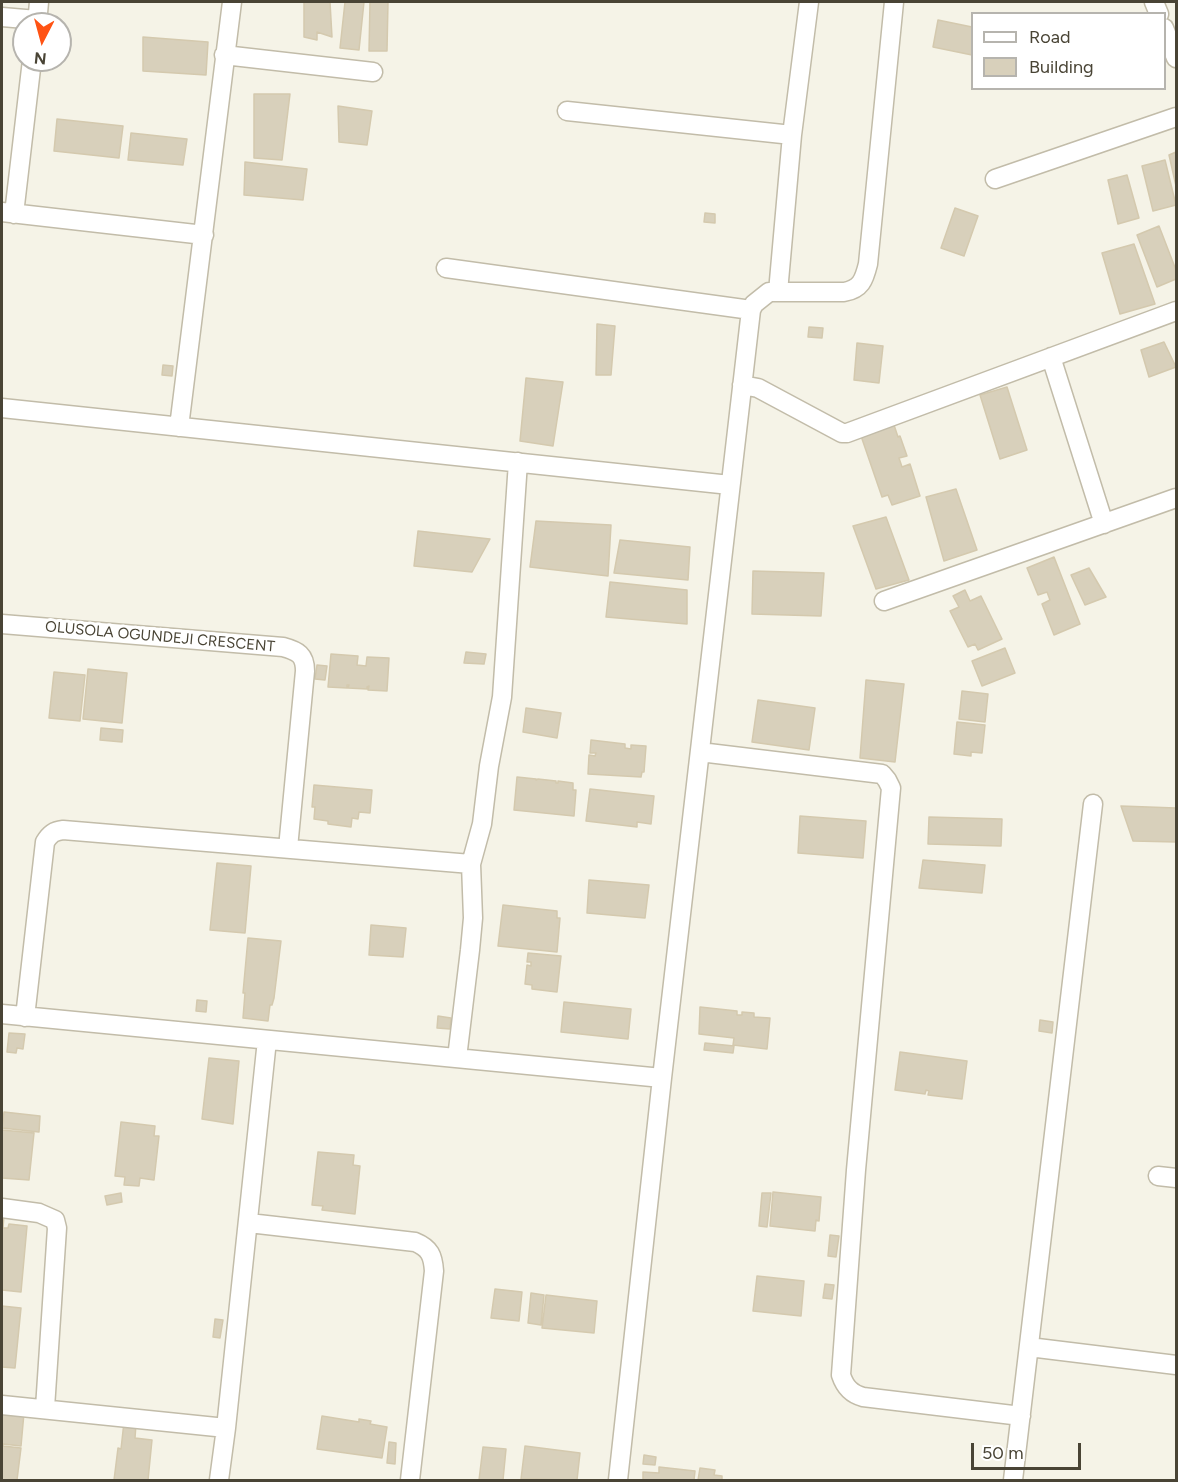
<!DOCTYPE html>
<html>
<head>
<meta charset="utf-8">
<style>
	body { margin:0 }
	#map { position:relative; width:1178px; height:1482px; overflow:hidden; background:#f5f3e7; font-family:Figtree,sans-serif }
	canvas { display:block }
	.frame { position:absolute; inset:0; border:3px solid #494435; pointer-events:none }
	.legend { position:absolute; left:971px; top:12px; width:195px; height:78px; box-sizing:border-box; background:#fff; border:2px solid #b6b4ae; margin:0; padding:8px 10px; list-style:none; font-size:18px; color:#494435 }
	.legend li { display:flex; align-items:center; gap:12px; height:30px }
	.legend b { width:30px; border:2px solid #b6b4ae }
	.north { position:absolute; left:12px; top:12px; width:60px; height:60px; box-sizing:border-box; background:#fff; border:2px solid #b6b4ae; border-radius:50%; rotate:186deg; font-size:16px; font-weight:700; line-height:24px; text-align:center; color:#494435 }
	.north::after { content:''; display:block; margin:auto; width:21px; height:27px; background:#ff5314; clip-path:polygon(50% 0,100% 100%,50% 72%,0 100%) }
	.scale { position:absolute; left:971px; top:1443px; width:110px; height:27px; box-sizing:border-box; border:3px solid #494435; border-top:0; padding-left:8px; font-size:18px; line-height:21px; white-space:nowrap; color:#494435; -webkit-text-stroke:4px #fff; paint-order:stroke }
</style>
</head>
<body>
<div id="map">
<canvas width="1178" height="1482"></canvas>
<div class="frame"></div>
<ul class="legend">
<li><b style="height:8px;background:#fff"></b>Road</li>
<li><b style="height:16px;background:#d8d0bb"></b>Building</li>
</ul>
<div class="north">N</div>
<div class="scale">50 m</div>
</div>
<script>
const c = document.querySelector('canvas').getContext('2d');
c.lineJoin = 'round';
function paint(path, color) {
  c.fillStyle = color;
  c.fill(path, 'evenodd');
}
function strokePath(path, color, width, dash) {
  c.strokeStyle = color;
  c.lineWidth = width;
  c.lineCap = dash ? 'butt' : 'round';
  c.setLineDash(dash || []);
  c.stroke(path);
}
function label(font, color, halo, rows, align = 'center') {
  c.font = font + ' Figtree,sans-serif';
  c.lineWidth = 6;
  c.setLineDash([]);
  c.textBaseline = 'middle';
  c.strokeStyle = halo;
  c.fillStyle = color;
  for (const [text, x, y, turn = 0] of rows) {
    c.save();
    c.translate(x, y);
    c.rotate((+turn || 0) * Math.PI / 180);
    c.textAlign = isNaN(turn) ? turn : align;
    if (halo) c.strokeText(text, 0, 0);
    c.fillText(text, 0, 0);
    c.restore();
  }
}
const building = new Path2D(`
	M304 2H330L332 37 317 32V40L304 37Z
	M345 2H364L359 50 340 48Z
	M370 2H388L387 51H369Z
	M938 20 972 27V55L933 47Z
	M143 37 208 42 206 75 143 71Z
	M254 94H290L282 160 254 158Z
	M338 106 372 111 367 145 339 142Z
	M57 119 123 126 119 158 54 151Z
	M131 133 187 139 183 165 128 160Z
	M1176 152V186L1169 155Z
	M1165 160 1176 205 1153 211 1142 166Z
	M245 162 307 169 303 200 244 195Z
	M1127 175 1139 218 1118 224 1108 180Z
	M955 208 978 216 964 256 941 248Z
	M705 213 715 214V223L704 222Z
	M1159 226 1176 270V279L1157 287 1137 235Z
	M1134 244 1155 304 1120 314 1102 253Z
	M597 324 615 326 611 375H596Z
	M809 327 823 328 822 338 808 337Z
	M1164 342 1176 367 1149 377 1141 350Z
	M857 343 883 346 879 383 854 380Z
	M163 365 173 366 172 376 162 375Z
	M526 378 563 382 553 446 520 441Z
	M1007 387 1027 450 1000 459 980 395Z
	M893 422 898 437 900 436 907 456 899 458 902 467 910 464 920 496 892 505 888 495 882 497 860 433Z
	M956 489 977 550 944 561 926 497Z
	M886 517 909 580 876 589 853 526Z
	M536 521 611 525 608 576 530 567Z
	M418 531 490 539 472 572 414 566Z
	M620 540 690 547 688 580 614 573Z
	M1054 557 1080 624 1054 635 1042 604 1050 600 1047 592 1038 595 1027 568Z
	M1089 568 1106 597 1085 605 1071 575Z
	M753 571 824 573 821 616 752 614Z
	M610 582 687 590V624L606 617Z
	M965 590 970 601 981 596 1002 639 978 650 975 644 968 647 950 611 959 607 953 596Z
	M1005 648 1015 673 982 686 972 661Z
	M466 652 486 654 484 664 464 663Z
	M331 654 358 656 357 665 366 666 367 657 389 658 387 691 368 690 369 686 367 687V689L348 688 349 685H347V688L328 687Z
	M317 665 327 666 325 680 315 679Z
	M88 669 127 673 122 723 83 719Z
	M54 672 85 675 80 721 49 718Z
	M866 680 904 684 895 762 860 758Z
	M962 691 988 694 985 722 959 719Z
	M758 700 815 708 809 750 752 742Z
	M526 708 561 713 557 738 523 732Z
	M957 722 985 725 982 753 971 752V756L954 754Z
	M101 728 123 730 122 742 100 740Z
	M591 740 625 744V748L631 749V745L646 746 644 772H642L641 777 588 774 589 755 595 756 596 753H590Z
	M517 777 536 779V780L538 779 556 781V783H558V781L573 783V790H576L574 816 514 810Z
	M314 785 372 790 370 813 359 812 358 819 352 818 351 827 328 824V821L314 819 315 807H312Z
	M590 789 654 796 651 824 637 822V827L586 821Z
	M1121 806 1176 808V842L1133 841Z
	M800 816 866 821 863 858 798 853Z
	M929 817 1002 819 1001 846 928 844Z
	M923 860 985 865 982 893 919 888Z
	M217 863 251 866 245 933 210 930Z
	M589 880 649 885 645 918 587 913Z
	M503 905 557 911V918H560L557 952 498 946Z
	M371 925 406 928 403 957 369 955Z
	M248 938 281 941 274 998 272 1005H270L268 1021 243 1018 245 993H243Z
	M528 953 561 956 557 992 532 989V985L525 984 527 965 531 966V962H527Z
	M197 1000 207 1001 206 1012 196 1011Z
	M564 1002 631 1009 628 1039 561 1032Z
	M700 1007 737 1011V1015H742V1012L754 1013V1017L770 1018 767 1049 733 1045 734 1038 699 1034Z
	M438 1016 451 1018 450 1029 437 1028Z
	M1040 1020 1053 1022 1052 1033 1039 1031Z
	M9 1033 25 1034 23 1049 17 1048 16 1053 7 1052Z
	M705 1043 734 1046 733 1053 704 1050Z
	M900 1052 967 1061 962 1099 928 1095 929 1091 926 1090 925 1094 895 1090Z
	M209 1058 239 1061 233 1124 202 1119Z
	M4 1112 40 1116 39 1132 2 1128Z
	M121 1122 155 1126 154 1136H159L154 1180 140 1178 139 1186 124 1185 125 1177 115 1176Z
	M2 1130 34 1133 29 1180 2 1178Z
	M318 1152 354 1155 353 1165 360 1166 355 1214 322 1210 323 1206 312 1205Z
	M773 1192 821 1197 819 1221 816 1220 815 1231 770 1226Z
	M121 1193 122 1202 107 1205 105 1196Z
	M762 1193H771L767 1227 759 1226Z
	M2 1214 4 1215 3 1228H8L9 1224 27 1226 21 1292 2 1290Z
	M830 1235 839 1236 836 1257 828 1256Z
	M757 1276 804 1281 801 1316 753 1311Z
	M825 1284 834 1285 832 1299 823 1298Z
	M495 1289 522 1292 519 1321 491 1318Z
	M531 1293 544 1295 541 1325 528 1323Z
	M546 1295 597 1301 594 1333 542 1328Z
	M2 1306 21 1308 15 1368 2 1367Z
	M215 1319 223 1320 220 1338 213 1337Z
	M2 1411 24 1413 21 1446 3 1444V1446L21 1448 17 1480H2Z
	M322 1416 359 1422V1419L371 1421 370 1424 387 1427 382 1458 317 1449Z
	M124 1422 136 1424 135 1438 152 1440 148 1480H114L118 1448 121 1449Z
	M389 1442 396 1443 395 1464 387 1463Z
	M525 1446 580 1453 577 1480 521 1479Z
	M483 1447 506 1449 503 1480H479Z
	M644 1455 656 1457 655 1465 643 1464Z
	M659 1467 695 1471 694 1480H643V1472L659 1473Z
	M700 1468 715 1470 714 1475 722 1476V1480H698Z`);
const minor = new Path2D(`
	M1154 2 1159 14
	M2 17 37 20
	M37 24 39 2
	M1164 28 1176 58
	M224 55 373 72
	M567 111 792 135
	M995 179 1176 117
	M2 212 204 235
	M14 214 32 60
	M446 268 751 310
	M778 292 792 135 809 2
	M1051 357 1104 524
	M742 385 758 388 842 433H847L1176 311
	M2 408 730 485
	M179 427 232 2
	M884 601 1176 498
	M2 624 283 647C298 651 305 655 305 671L288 848
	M700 752 882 774 887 780 891 788 856 1170 841 1375C845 1387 851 1394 863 1397L1021 1416
	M2 1014 662 1078
	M25 1017 45 842C50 834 54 831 63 830L471 864 482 824 489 766 502 697 518 462
	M457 1058 470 950 473 918 471 864
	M1158 1176 1176 1178
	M2 1208 39 1213 55 1220 57 1228 45 1408
	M249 1223 415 1242C430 1248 433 1256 434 1271L410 1480
	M1029 1347 1176 1365
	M2 1405 226 1428
	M219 1480 226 1428 267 1040
	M618 1480 662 1078 751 310 754 304 769 292H844C861 289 864 280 868 264L894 2
	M1013 1480 1093 804`);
const streetNames = [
	["OLUSOLA OGUNDEJI CRESCENT",160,637,5]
];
paint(building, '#d8d0bb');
strokePath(building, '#d4c9ae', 1.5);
strokePath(minor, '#c2bca9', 21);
strokePath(minor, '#fff', 18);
label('15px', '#494435', '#fff', streetNames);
</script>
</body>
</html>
